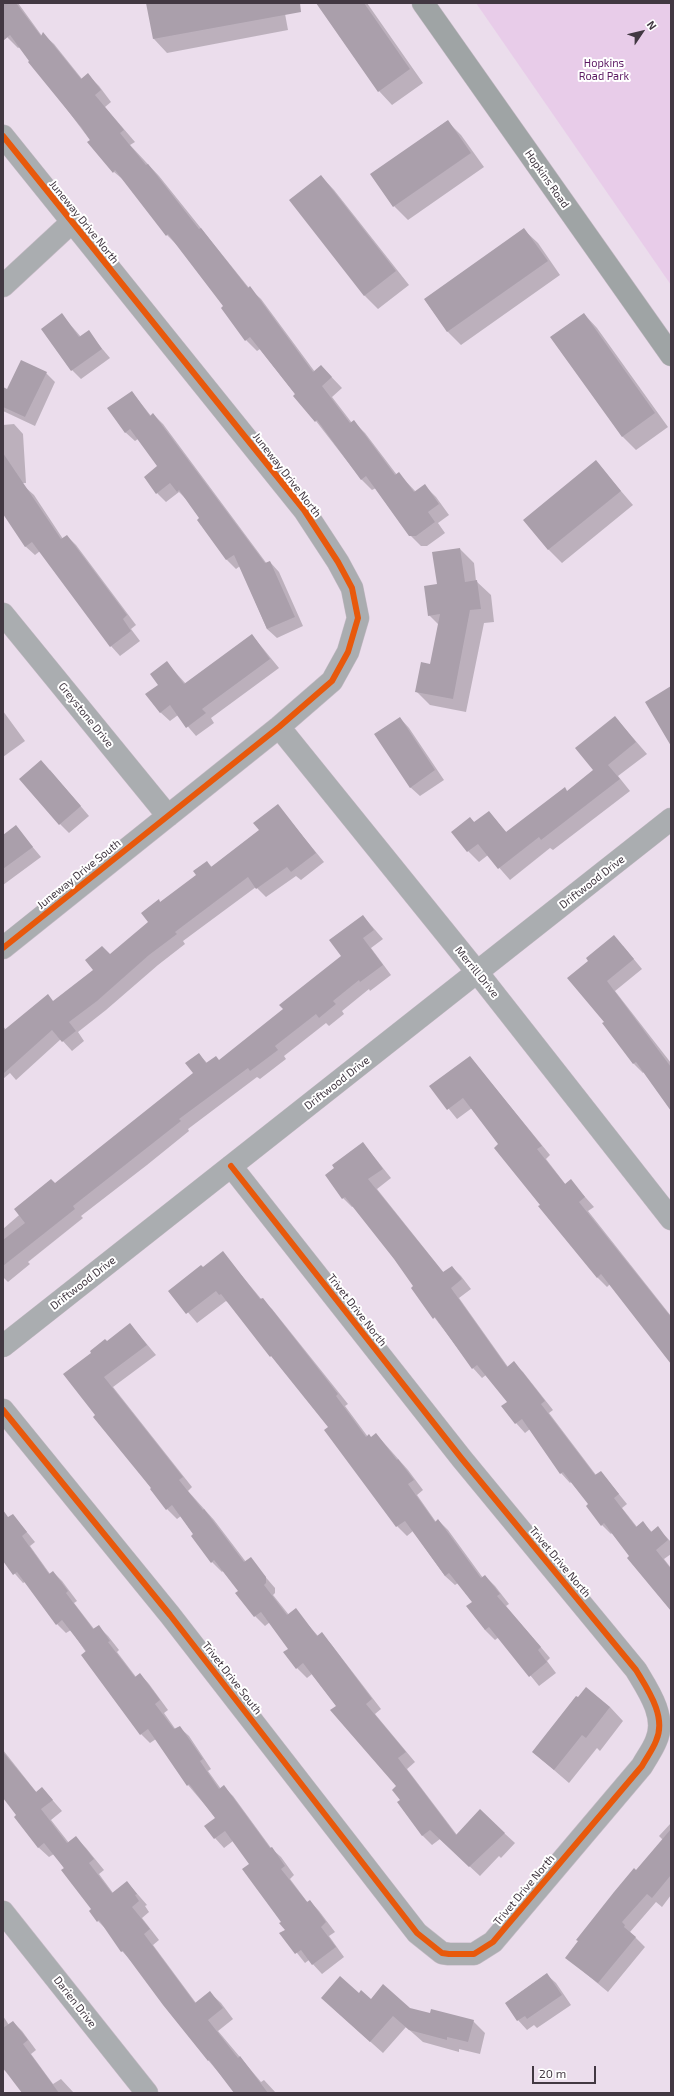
<!DOCTYPE html>
<html>
<head>
<meta charset="utf-8">
<style>
	body { margin:0 }
	#map { position:relative; width:674px; height:2096px; overflow:hidden; background:#ebddec; font-family:"Exo 2",sans-serif }
	canvas { display:block }
	.frame { position:absolute; inset:0; border:4px solid #423842; pointer-events:none }
	.north { position:absolute; left:622px; top:12px; width:40px; height:40px; -webkit-text-stroke:3px #fff; paint-order:stroke; rotate:55deg; font-size:11px; font-weight:700; line-height:16px; text-align:center; color:#423842 }
	.north::after { content:''; display:block; margin:auto; width:14px; height:18px; background:#423842; clip-path:polygon(50% 0,100% 100%,50% 72%,0 100%) }
	.scale { position:absolute; left:532px; top:2066px; width:64px; height:18px; box-sizing:border-box; border:2px solid #423842; border-top:0; padding-left:5px; font-size:12px; line-height:14px; white-space:nowrap; color:#423842; -webkit-text-stroke:3px #fff; paint-order:stroke }
</style>
</head>
<body>
<div id="map">
<canvas width="674" height="2096"></canvas>
<div class="frame"></div>
<div class="north">N</div>
<div class="scale">20 m</div>
</div>
<script>
const c = document.querySelector('canvas').getContext('2d');
c.lineJoin = 'round';
function paint(path, color) {
  c.fillStyle = color;
  c.fill(path, 'evenodd');
}
function strokePath(path, color, width, dash) {
  c.strokeStyle = color;
  c.lineWidth = width;
  c.lineCap = dash ? 'butt' : 'round';
  c.setLineDash(dash || []);
  c.stroke(path);
}
function label(font, color, halo, rows, align = 'center') {
  c.font = font + ' "Exo 2",sans-serif';
  c.lineWidth = 4;
  c.setLineDash([]);
  c.textBaseline = 'middle';
  c.strokeStyle = halo;
  c.fillStyle = color;
  for (const [text, x, y, turn = 0] of rows) {
    c.save();
    c.translate(x, y);
    c.rotate((+turn || 0) * Math.PI / 180);
    c.textAlign = isNaN(turn) ? turn : align;
    if (halo) c.strokeText(text, 0, 0);
    c.fillText(text, 0, 0);
    c.restore();
  }
}
const green = new Path2D(`
	M476 3H671V285Z`);
const shadow = new Path2D(`
	M3 3H18L42 36 43 34 54 44 82 79 88 75 99 86 111 102 105 107 135 142 130 145 159 176 249 288 261 299 315 372 321 366 342 388 332 397 352 423 354 422 365 433 397 475 399 474 416 492 425 486 436 497 449 515 438 523 445 533 427 546H421L410 535 376 488 372 490 361 479 260 349 257 351 246 340 225 306 178 246 167 235 126 182 114 172 20 47 18 48 7 37 3 31Z
	M147 3H283L288 30 167 53 154 39Z
	M317 3H367L423 83 392 105 379 91Z
	M447 121 461 135 484 167 408 220 394 206 372 174Z
	M321 176 334 190 409 285 378 309 365 296 290 200Z
	M524 230 538 243 560 275 461 345 448 332 425 300Z
	M584 314 597 328 668 427 636 450 622 436Z
	M62 315 81 337 88 332 110 358 81 379 72 370Z
	M46 373 55 382 35 426 3 411V388L8 390Z
	M132 392 151 416 153 414 163 424 267 564 270 562 279 572 303 626 277 638 267 629 240 566 236 569 227 560 198 520 201 518 187 500 179 492 166 502 157 493 159 467 138 439 135 441 125 432Z
	M14 424 23 434 26 483H3V425Z
	M596 462 633 505 562 563 548 549Z
	M24 486 34 495 63 539 67 536 76 545 136 625 131 629 140 641 120 656 111 646 40 551 35 555 25 546 3 505V500Z
	M460 549 474 563 476 581 491 595 494 622 484 623 466 712 430 705 416 691 431 665 439 625 429 615 438 585Z
	M252 635 279 668 211 718 214 723 196 736 178 715 170 721 160 712 159 685 167 663 186 684Z
	M3 711 25 741 3 757Z
	M615 717 647 754 618 776 630 791 553 850 550 848 510 880 488 855 479 862 468 851 470 818 475 823 489 812 507 833 568 792 594 770Z
	M400 718 409 728 444 780 420 796 410 787Z
	M50 770 89 816 69 833 60 824Z
	M278 806 324 862 301 880 296 876 266 897 256 887 183 941 185 944 158 965 106 1010 78 1032 84 1041 72 1051 61 1039 16 1080 10 1073 3 1079V1026L6 1030 54 1002 94 970 149 922 159 901 161 903 197 875 207 862 212 867 260 830Z
	M16 827 41 857 3 885V836Z
	M363 916 383 939 371 948 391 975 370 991 369 989 342 1011 344 1014 329 1026 326 1023 284 1056 286 1059 260 1079 257 1077 188 1129 189 1131 147 1165 81 1216 83 1218 28 1262 30 1264 8 1282 3 1277V1229L55 1184 194 1073 199 1054 207 1063 219 1061 285 1010 343 957Z
	M623 946 642 969 615 991 671 1063V1109L644 1072 643 1073 634 1064 605 1022 589 961Z
	M470 1057 550 1155 546 1159 566 1185 571 1181 594 1207 588 1211 671 1316V1362L610 1284 607 1287 597 1277 472 1108 457 1119 431 1087Z
	M363 1143 391 1178 377 1189 444 1273 452 1267 461 1276 471 1289 459 1298 508 1367 513 1363 523 1372 553 1410 549 1413 596 1475 601 1472 627 1504 622 1508 637 1527 643 1523 652 1532 658 1528 671 1542V1554L664 1559 671 1568V1609L612 1533 611 1534 602 1525 589 1504 571 1482 570 1483 561 1473 530 1429 525 1433 516 1423 508 1402 486 1375 482 1378 473 1368 412 1288 415 1287 394 1258 354 1206 352 1207 343 1198Z
	M223 1253 262 1300 272 1309 348 1404 345 1406 368 1437 371 1438 376 1434 408 1470 423 1490 417 1495 436 1522 438 1520 448 1530 483 1578 485 1576 495 1586 509 1604 506 1606 550 1658 547 1661 556 1673 539 1686 499 1637 495 1640 485 1630 473 1603 458 1583 455 1585 445 1576 413 1531 407 1536 397 1526 330 1427 230 1304 226 1301 197 1323 170 1291Z
	M130 1324 156 1355 113 1387 192 1487 188 1491 214 1520 246 1562 250 1559 275 1588V1593L273 1595 289 1615 295 1610 318 1636 321 1634 331 1644 381 1709 375 1714 415 1762 407 1769 457 1835 480 1811 515 1843 501 1858 499 1856 480 1876 440 1839 432 1845 422 1835 401 1800 398 1787 312 1674 307 1678 297 1668 285 1653 290 1649 270 1622 265 1626 255 1616 239 1591 223 1571 222 1572 212 1562 181 1516 177 1519 167 1509 96 1415 107 1342Z
	M13 1515 35 1542 30 1546 50 1574 53 1572 62 1581 77 1601 74 1603 94 1629 98 1626 108 1636 119 1650 117 1652 136 1677 140 1674 149 1684 168 1710 164 1713 176 1730 179 1727 189 1736 211 1769 208 1771 221 1789 224 1787 233 1796 271 1848 281 1857 294 1875 290 1879 308 1903 310 1901 319 1911 335 1932 329 1936 344 1957 322 1974 309 1960 305 1963 281 1933 286 1930 250 1864 233 1841 224 1848 215 1838 206 1826 216 1818 188 1785 156 1739 150 1743 141 1734 71 1630 66 1633 57 1624 25 1582 23 1583 3 1560V1522Z
	M578 1699 610 1707 623 1721 600 1751 597 1748 569 1783 533 1752Z
	M3 1750 37 1793 42 1788 62 1811 51 1820 69 1843 76 1838 86 1848 104 1870 99 1874 113 1893 127 1882 147 1905 145 1906 149 1912 142 1918 159 1940 153 1945 196 2003 210 1993 221 2003 233 2019 218 2031 261 2082 264 2080 276 2093H236L208 2060 132 1962 122 1951 108 1931 98 1921 93 1909 54 1854 49 1857 38 1847 3 1791Z
	M671 1823V1895L662 1907 656 1902 630 1932 645 1947 608 1992 567 1958 663 1840 659 1836Z
	M546 1974 556 1983 571 2005 537 2028 534 2025 527 2030 518 2020 506 2003Z
	M359 1994 371 2000 430 2014 473 2021 485 2033 480 2054 459 2049V2052L423 2042 406 2027 383 2053 335 2010Z
	M3 2016 9 2025 13 2022 22 2031 36 2050 31 2054 53 2084 61 2079 74 2093H31L3 2069Z`);
const building = new Path2D(`
	M3 3H16L41 36 43 32 81 79 88 73 101 90 95 95 124 130 120 133 146 165 148 164 199 229 201 228 248 288 250 286 313 372 321 365 332 377 322 386 350 423 354 420 395 475 399 472 414 492 425 484 439 504 428 512 435 522 416 536H409L366 476 361 480 317 420 315 422 293 396 295 394 250 337 245 341 221 308 223 306 168 234 166 236 115 170 113 173 87 142 90 140 81 127 28 62 29 61 10 35 3 41Z
	M146 3H300L301 12 153 39Z
	M316 3H364L410 69 378 92Z
	M448 120 471 153 393 207 370 174Z
	M321 175 396 271 364 296 289 200Z
	M524 228 548 261 447 332 424 299Z
	M62 313 79 337 89 330 102 349 71 371 41 329Z
	M584 313 655 413 622 437 550 337Z
	M21 360 47 372 25 417 3 407V387L7 389Z
	M132 391 150 416 153 413 265 563 270 561 295 617 267 629 234 555 226 560 197 520 199 518 179 490 177 492 170 483 156 494 144 477 157 466 130 429 125 433 107 408Z
	M3 453 61 539 67 535 127 615 123 619 131 631 110 647 32 542 25 547 3 514Z
	M596 460 621 491 548 550 523 520Z
	M460 548 465 582 477 580 481 609 470 610 453 699 415 692 421 662 430 664 440 614 428 616 424 586 437 584 432 552Z
	M252 634 270 659 202 709 206 713 186 728 170 705 160 713 145 694 158 685 150 674 167 661 184 684Z
	M671 686V746L645 702Z
	M615 716 636 742 608 765 620 779 541 840 539 837 498 869 478 844 467 852 451 832 470 817 474 822 489 811 506 832 565 787 567 791 593 770 575 748Z
	M400 717 435 770 410 788 374 734Z
	M41 760 81 806 59 825 19 779Z
	M278 804 316 853 291 872 287 867 256 889 248 877 175 932 177 934 149 955 97 1001 69 1022 76 1031 62 1042 52 1030 3 1074V1031L48 994 53 1001 93 970 85 960 102 946 110 954 148 922 141 913 159 899 160 902 196 875 193 871 207 861 211 867 259 830 253 823Z
	M16 825 33 847 3 869V835Z
	M363 915 374 930 363 938 383 965 360 982 359 980 333 1001 336 1004 319 1018 316 1014 275 1046 278 1050 250 1071 248 1068 179 1119 181 1121 73 1206 75 1209 3 1266V1240L25 1223 14 1209 51 1179 55 1183 193 1073 185 1063 199 1053 206 1063 216 1056 219 1060 283 1009 279 1005 341 956 329 940Z
	M614 935 634 959 607 981 671 1067V1111L636 1062 633 1064 602 1023 604 1022 567 978 588 961 586 958Z
	M470 1056 542 1146 537 1149 565 1184 571 1179 585 1197 579 1202 671 1317V1364L601 1274 597 1278 538 1206 540 1205 494 1148 498 1144 463 1098 447 1110 429 1086Z
	M363 1142 383 1169 368 1179 443 1272 452 1266 462 1279 451 1288 507 1367 514 1361 545 1401 541 1404 595 1475 601 1471 619 1494 614 1498 636 1527 643 1521 651 1532 658 1526 668 1540 656 1550 671 1569V1611L627 1558 629 1556 604 1523 601 1526 586 1506 588 1504 563 1472 560 1474 522 1419 515 1424 501 1406 507 1402 477 1365 472 1369 435 1317 433 1319 411 1288 413 1286 394 1259 345 1197 342 1199 325 1175 334 1168 332 1165Z
	M223 1251 260 1299 263 1298 338 1394 336 1396 366 1437 369 1434 371 1437 376 1433 397 1460 398 1459 414 1480 408 1484 435 1522 438 1519 481 1578 485 1575 500 1594 497 1596 541 1647 538 1650 547 1662 529 1677 489 1627 485 1630 466 1606 472 1602 449 1573 445 1576 405 1521 396 1527 324 1430 328 1427 271 1356 270 1357 221 1294 219 1295 216 1291 186 1314 168 1291 201 1265 203 1267Z
	M130 1323 147 1345 104 1377 183 1477 179 1480 203 1510 204 1509 244 1562 251 1557 266 1577V1583L264 1585 287 1615 296 1608 317 1636 322 1632 372 1699 366 1704 406 1752 398 1758 456 1835 480 1809 505 1833 469 1867 430 1830 422 1836 397 1802 400 1800 392 1790 396 1786 330 1710 336 1706 303 1663 296 1669 283 1652 288 1649 261 1612 254 1617 235 1593 238 1591 214 1560 211 1563 191 1536 193 1534 172 1505 166 1510 150 1489 151 1488 93 1417 95 1415 63 1374 91 1353 90 1351 105 1339 107 1341Z
	M3 1510 8 1517 13 1514 27 1532 22 1536 49 1574 53 1571 68 1591 66 1593 93 1629 99 1625 110 1641 108 1642 135 1677 140 1673 160 1700 155 1704 174 1729 180 1726 203 1759 200 1761 219 1789 224 1785 270 1848 272 1847 285 1866 281 1869 307 1902 310 1900 326 1922 321 1927 336 1947 312 1965 301 1950 295 1954 279 1933 285 1930 279 1923 281 1922 242 1869 249 1864 225 1831 214 1839 204 1826 215 1818 189 1784 187 1786 148 1729 140 1735 81 1655 86 1651 62 1620 56 1625 17 1572 13 1575 3 1561Z
	M586 1687 610 1707 586 1738 582 1735 554 1770 532 1752 576 1696 578 1697Z
	M3 1752 36 1792 42 1787 53 1800 41 1809 67 1843 76 1836 94 1859 89 1863 112 1893 127 1881 137 1894 135 1895 139 1901 132 1907 150 1929 144 1934 195 2003 210 1991 223 2008 208 2020 238 2058 240 2056 268 2093H234L209 2060 208 2061 163 2005 123 1951 121 1952 99 1920 97 1922 89 1911 91 1909 61 1870 64 1868 44 1843 38 1848 14 1817 16 1815 3 1798Z
	M671 1829V1875L652 1898 647 1894 622 1922 625 1925 624 1927 636 1937 598 1983 565 1958 578 1941 576 1940 614 1892 634 1868 636 1870Z
	M547 1973 562 1995 527 2019 525 2016 517 2021 505 2003Z
	M340 1976 359 1993 361 1990 371 1999 383 1984 410 2008 430 2013 431 2009 474 2020 468 2042 447 2037V2040L409 2030 393 2016 370 2042 321 1998Z
	M13 2021 28 2040 23 2044 59 2093H22L3 2068V2028Z`);
const street = new Path2D(`
	M3 136 304 510 338 562 352 588 358 618 348 652 332 681 279 727 3 948
	M3 286 72 222
	M3 614 168 816
	M279 727 477 972 671 1219
	M3 1346 671 819
	M3 1410 170 1615 417 1933 442 1953 449 1954H474L493 1942 642 1766C647 1757 653 1749 656 1741 667 1717 648 1690 636 1670L462 1459 231 1166
	M3 1912 147 2093`);
const secondary = new Path2D(`
	M423 3 671 355`);
const cycleway = new Path2D(`
	M3 136 304 510 338 562 352 588 358 618 348 652 332 681 279 727 3 948
	M3 1410 170 1615 417 1933 442 1953 449 1954H474L493 1942 642 1766C647 1757 653 1749 656 1741 667 1717 648 1690 636 1670L462 1459 231 1166`);
const parkNames = [
	["Hopkins",604,63],
	["Road Park",604,76]
];
const streetNames = [
	["Hopkins Road",547,179,55],
	["Juneway Drive North",84,222,51],
	["Juneway Drive North",287,475,52],
	["Greystone Drive",86,715,51],
	["Juneway Drive South",79,874,-39],
	["Driftwood Drive",592,882,-38],
	["Merrill Drive",477,972,51],
	["Driftwood Drive",337,1083,-38],
	["Driftwood Drive",83,1283,-38],
	["Trivet Drive North",357,1310,52],
	["Trivet Drive North",560,1562,50],
	["Trivet Drive South",232,1678,52],
	["Trivet Drive North",524,1890,-50],
	["Darien Drive",75,2002,52]
];
paint(green, '#e8cce9');
paint(shadow, '#0003');
paint(building, '#aa9fab');
strokePath(street, '#c5bac5', 23);
strokePath(secondary, '#c5bac5', 23);
strokePath(street, '#aaadb0', 22);
strokePath(secondary, '#9fa4a5', 22);
strokePath(cycleway, '#e8590c', 6);
label('11px', '#5c1a63', '#fff', parkNames);
label('11px', '#423842', '#fff', streetNames);
</script>
</body>
</html>
